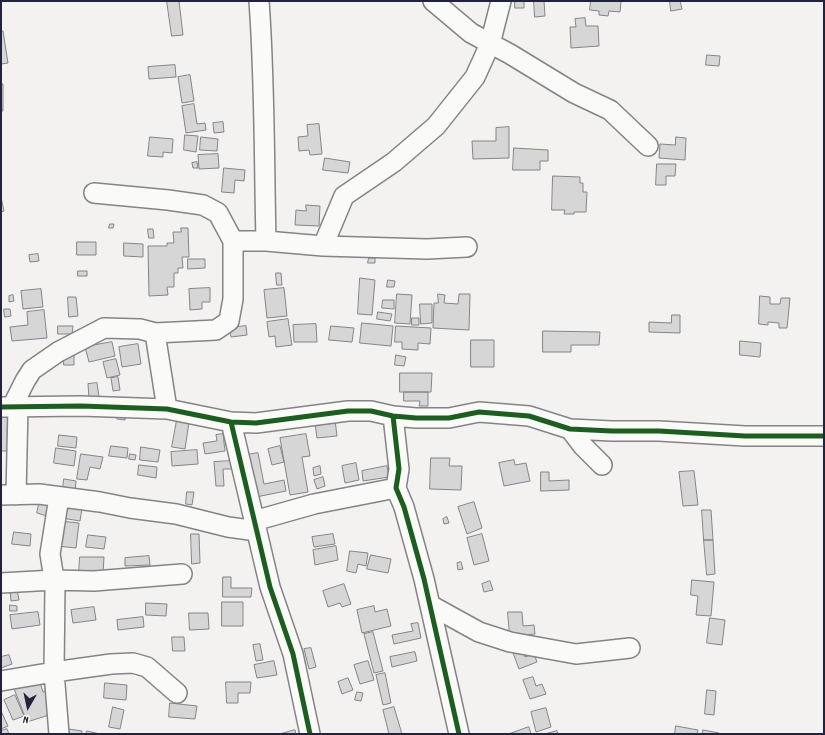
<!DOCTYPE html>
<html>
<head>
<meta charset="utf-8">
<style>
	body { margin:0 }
	#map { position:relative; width:825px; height:735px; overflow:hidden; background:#f3f2f0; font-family:Dekko,sans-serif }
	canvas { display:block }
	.frame { position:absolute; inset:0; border:2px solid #22223b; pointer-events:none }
	.north { position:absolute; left:8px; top:687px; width:40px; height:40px; -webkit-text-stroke:3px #fdfcf7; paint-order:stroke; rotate:189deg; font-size:11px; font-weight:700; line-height:16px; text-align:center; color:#22223b }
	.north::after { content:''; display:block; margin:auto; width:14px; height:18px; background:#22223b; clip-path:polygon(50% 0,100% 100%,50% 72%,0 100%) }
</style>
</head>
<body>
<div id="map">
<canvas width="825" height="735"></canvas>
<div class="frame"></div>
<div class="north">N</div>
</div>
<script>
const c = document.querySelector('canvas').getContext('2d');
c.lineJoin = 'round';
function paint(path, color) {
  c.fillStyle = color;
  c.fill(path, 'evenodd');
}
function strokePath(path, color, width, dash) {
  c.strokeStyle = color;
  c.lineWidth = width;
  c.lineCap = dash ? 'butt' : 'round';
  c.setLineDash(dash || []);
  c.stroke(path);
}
const building = new Path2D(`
	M167 1H179L183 35 172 36Z
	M515 1H524V8H515Z
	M534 1H544L545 16 535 17Z
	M591 1H621L620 12 609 11 608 16 599 15V11L590 10Z
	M670 1H680L682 9 671 11Z
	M585 18 586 26H598L599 46 571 48 570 27H576L575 19Z
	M1 31H3L8 63 1 64Z
	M707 55 720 56 719 66 706 65Z
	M175 65 176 77 149 79 148 67Z
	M190 75 194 101 182 103 178 77Z
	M1 84H3V111H1Z
	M194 104 197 124 205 123 206 130 186 133 182 106Z
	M223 122 224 132 214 133 213 123Z
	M319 124 322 154 310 155 309 150 299 151 298 137 308 136 307 125Z
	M509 127V158L473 159 472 141H496V128Z
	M185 135 198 136 196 152 184 150Z
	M150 137 173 139 172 153 163 152V157L148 156Z
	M201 137 218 139 217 151 200 150Z
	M676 137 686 138 685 160 659 158 660 144 675 145Z
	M514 148 548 150V161H540V170H513Z
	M218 154 219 168 199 169 198 155Z
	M325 158 350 162 348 173 323 170Z
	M197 162 198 168H193L192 163Z
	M657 164H676L675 176H666V185H656Z
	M224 168 245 170 244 181 235 180 234 193 222 192Z
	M553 176 580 177V183H583V192H587L586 212H574V214H564L565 210H552Z
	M1 197 4 211 1 212Z
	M306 205 320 206 319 226 295 225 296 210 306 211Z
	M110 224H114L113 228H109Z
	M181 228H188L189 257H182L183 268H178V273H174V287H167L168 295 149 296 148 246H167V243H174L173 232H181Z
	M148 229H153L154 238H149Z
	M77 242H96V255H77Z
	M124 243 143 244V257L124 256Z
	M38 254 39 261 30 262 29 255Z
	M369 258H375V263H368Z
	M188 259H205V268L188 269Z
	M78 271H87V276H78Z
	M276 273H281L282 285H277Z
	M360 278 375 280 372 315 358 314Z
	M388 280 395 281 394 287H387Z
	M210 288V302H202V309L190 310 189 289Z
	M284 288 287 316 267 318 264 290Z
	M41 289 43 307 23 309 21 291Z
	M397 294 412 295 410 324 395 323Z
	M438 294 445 295 444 303 458 304 459 294H470L469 330 433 328 434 303H438Z
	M13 295 14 301 9 302V296Z
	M760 296 770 297V304H780L781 298H790L787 328H779V323L768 322V325L759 324Z
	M68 297H76L78 316 69 317Z
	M383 300H394V309L382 308Z
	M420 304H432V323L421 324Z
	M4 309H10L11 316 5 317Z
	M44 310 47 338 12 341 10 327 28 325 27 312Z
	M378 312 392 314 390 321 377 319Z
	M672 315H680V333L649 332V322L671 323Z
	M412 318H419V325H412Z
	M288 319 292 345 276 347 275 336 269 337 267 322Z
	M362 323 393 326 391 346 360 343Z
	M316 324 317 342H294L293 325Z
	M58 326H73L72 334H58Z
	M246 326 247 335 231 337 229 328Z
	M331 326 354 328 352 342 329 340Z
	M396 326 431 328 430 344 418 343V350L402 349V342H395Z
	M543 331 600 332 599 345H571V352H543Z
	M471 340H494V367H471Z
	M740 341 761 343 760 357 740 355Z
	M112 342 115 356 89 362 85 347Z
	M138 344 141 364 122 367 119 347Z
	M64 352H74V365H64Z
	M396 355 406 357 404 366 395 365Z
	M116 359 120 375 107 378 103 362Z
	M400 373H432L431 392H400Z
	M118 377 120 390 113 391 111 378Z
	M97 383 99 397 89 398 88 384Z
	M404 392H428V406H419L420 401H404Z
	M118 412H126L125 420 117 419Z
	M1 417 10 418 7 451H1Z
	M177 420 189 422 185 449 172 447Z
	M335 420 337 436 317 438 315 423Z
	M223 434 225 451 205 454 203 443 217 441 216 435Z
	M306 434 310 456 302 457 308 492 290 495 280 438Z
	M59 435 77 437 76 448 58 446Z
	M111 446 128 448 127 458 109 456Z
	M280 446 284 462 272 465 268 449Z
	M141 447 160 450 158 462 140 460Z
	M56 448 76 451 74 466 54 463Z
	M197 450 198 464 172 466 171 452Z
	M258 453 264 484 284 480 286 491 256 497 247 455Z
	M81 454 103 457 100 469 90 467 87 480 77 479Z
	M130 454 136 455 135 460 129 459Z
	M431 458H450L449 466H462L461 490 430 489Z
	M514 460 515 465 526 463 530 481 504 486 499 463Z
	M232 461V469H223L224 486H216L214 462Z
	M356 463 359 480 345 483 342 466Z
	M139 465 157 467 156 478 138 475Z
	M320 466 321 474 314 476 313 468Z
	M387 466 389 477 363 481 362 471Z
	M694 471 698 505 683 506 679 472Z
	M541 472H549V481L569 480V490L541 491Z
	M323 477 325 486 317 489 314 480Z
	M64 479 76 481 75 491 63 489Z
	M187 492H194L192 505 186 504Z
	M40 500 50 501 47 516 37 513Z
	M474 502 482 528 467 534 458 507Z
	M64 506 82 508 80 521 62 518Z
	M702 510H711L713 540H704Z
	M447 517 449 523 444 524 443 519Z
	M60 521 79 523 76 548 57 546Z
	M14 532 31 534 30 546 12 544Z
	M191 534H199L200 563 192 564Z
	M333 534 335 544 314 547 312 537Z
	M482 534 489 561 474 565 467 538Z
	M88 535 106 537 104 549 86 547Z
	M704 540H713L715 574 707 575Z
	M336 546 338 560 315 565 313 550Z
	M350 551 368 553 366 566 358 564 356 573 347 571Z
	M371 555 391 559 388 573 367 569Z
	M149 556 150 565 125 566V558Z
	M80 557H104L103 574 79 573Z
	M461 562 463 569 458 570 457 563Z
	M223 577H231V588H252L251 597H223Z
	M692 580 714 582 711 616 696 615 698 596 691 595Z
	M490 581 493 590 484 592 482 584Z
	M344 584 351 604 342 607 340 603 328 607 323 591Z
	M17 589 19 600 11 601 10 590Z
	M222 602H243V626H222Z
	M146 603 167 604 166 616 146 615Z
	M10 605 17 606V611H10Z
	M374 606 375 612 387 609 391 626 362 633 357 610Z
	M94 607 96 620 73 623 71 610Z
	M38 612 40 625 12 629 10 615Z
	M508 612H522L523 626 534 625 535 634 510 636Z
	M189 613H208L209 629 190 630Z
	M143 617 144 627 118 630 117 620Z
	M710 618 725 620 722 645 707 643Z
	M418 623 421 638 394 644 392 635 413 631 411 624Z
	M373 632 383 671 374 673 364 634Z
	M172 637H184L185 651H173Z
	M260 644 263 660 256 661 253 645Z
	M521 646 525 657 534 654 537 662 519 669 512 650Z
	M311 648 316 667 309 669 304 649Z
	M415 652 417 661 392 667 390 657Z
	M9 655 12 664 1 668V657Z
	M274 661 277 675 257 678 254 665Z
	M368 661 374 680 360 684 354 665Z
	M385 673 391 703 383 705 376 675Z
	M533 677 536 686 542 684 546 694 530 699 523 680Z
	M348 678 353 690 342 694 338 682Z
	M39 679 43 692 45 691 49 715 27 722 13 686Z
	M226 682H251L250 693H238V703H227Z
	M105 683 127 685 126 700 104 698Z
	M707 690 716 691 714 715 705 714Z
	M357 692 363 693 361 701 355 700Z
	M15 695 24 716 13 720 4 700Z
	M170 703 197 706 195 719 169 717Z
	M113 707 124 710 120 729 109 727Z
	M394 707 402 734H389L383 710Z
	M546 708 551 727 536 732 531 712Z
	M1 711 8 726 1 729Z
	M676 726 698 730 697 734H675Z
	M529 727 531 734H509Z
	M7 729 9 734H1V731Z
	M69 729 82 731V734H68Z
	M295 730 296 734H280Z
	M703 730 719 733V734H703Z
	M87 731 100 734H86Z
	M557 731 558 734H545Z`);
const minor = new Path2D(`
	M259 1C265 81 264 161 266 241
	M433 1 471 33 510 54 574 93 610 110 648 146
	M233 241H266L323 246 427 249 467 247
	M323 246 344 196 394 162 436 126 475 77 490 44 501 1
	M155 333 167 409
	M1 407 81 406 167 409 231 422 256 423 348 411H371L393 416 416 418H449L479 412 529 416 570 429 612 431H659L745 436H824
	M12 407 25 381 32 370 58 352 104 328 140 329 155 333 216 330 229 321 233 299V241L218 213 203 205 168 200 94 193
	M393 416 399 469 396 488 404 507 424 579 459 734
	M231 422 270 587 293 654 310 734
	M570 429 583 446 602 465
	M1 495 39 494 100 502 130 508 176 514 228 527 257 531
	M16 495 18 407
	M59 497 50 554 55 585 54 672 59 734
	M254 521 314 504 396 488
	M1 583 54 580 94 581 182 574
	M430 605 479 632 510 642 576 654 630 648
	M1 681 54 672 111 664 133 663 147 667 177 693`);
const cycleway = new Path2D(`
	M1 407 81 406 167 409 231 422 256 423 348 411H371L393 416 416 418H449L479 412 529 416 570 429 612 431H659L745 436H824
	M393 416 399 469 396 488 404 507 424 579 459 734
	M231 422 270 587 293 654 310 734`);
paint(building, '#d7d6d6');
strokePath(building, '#848488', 1);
strokePath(minor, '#848488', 22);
strokePath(minor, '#fafaf8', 19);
strokePath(cycleway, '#1b5e20', 5);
</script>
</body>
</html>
